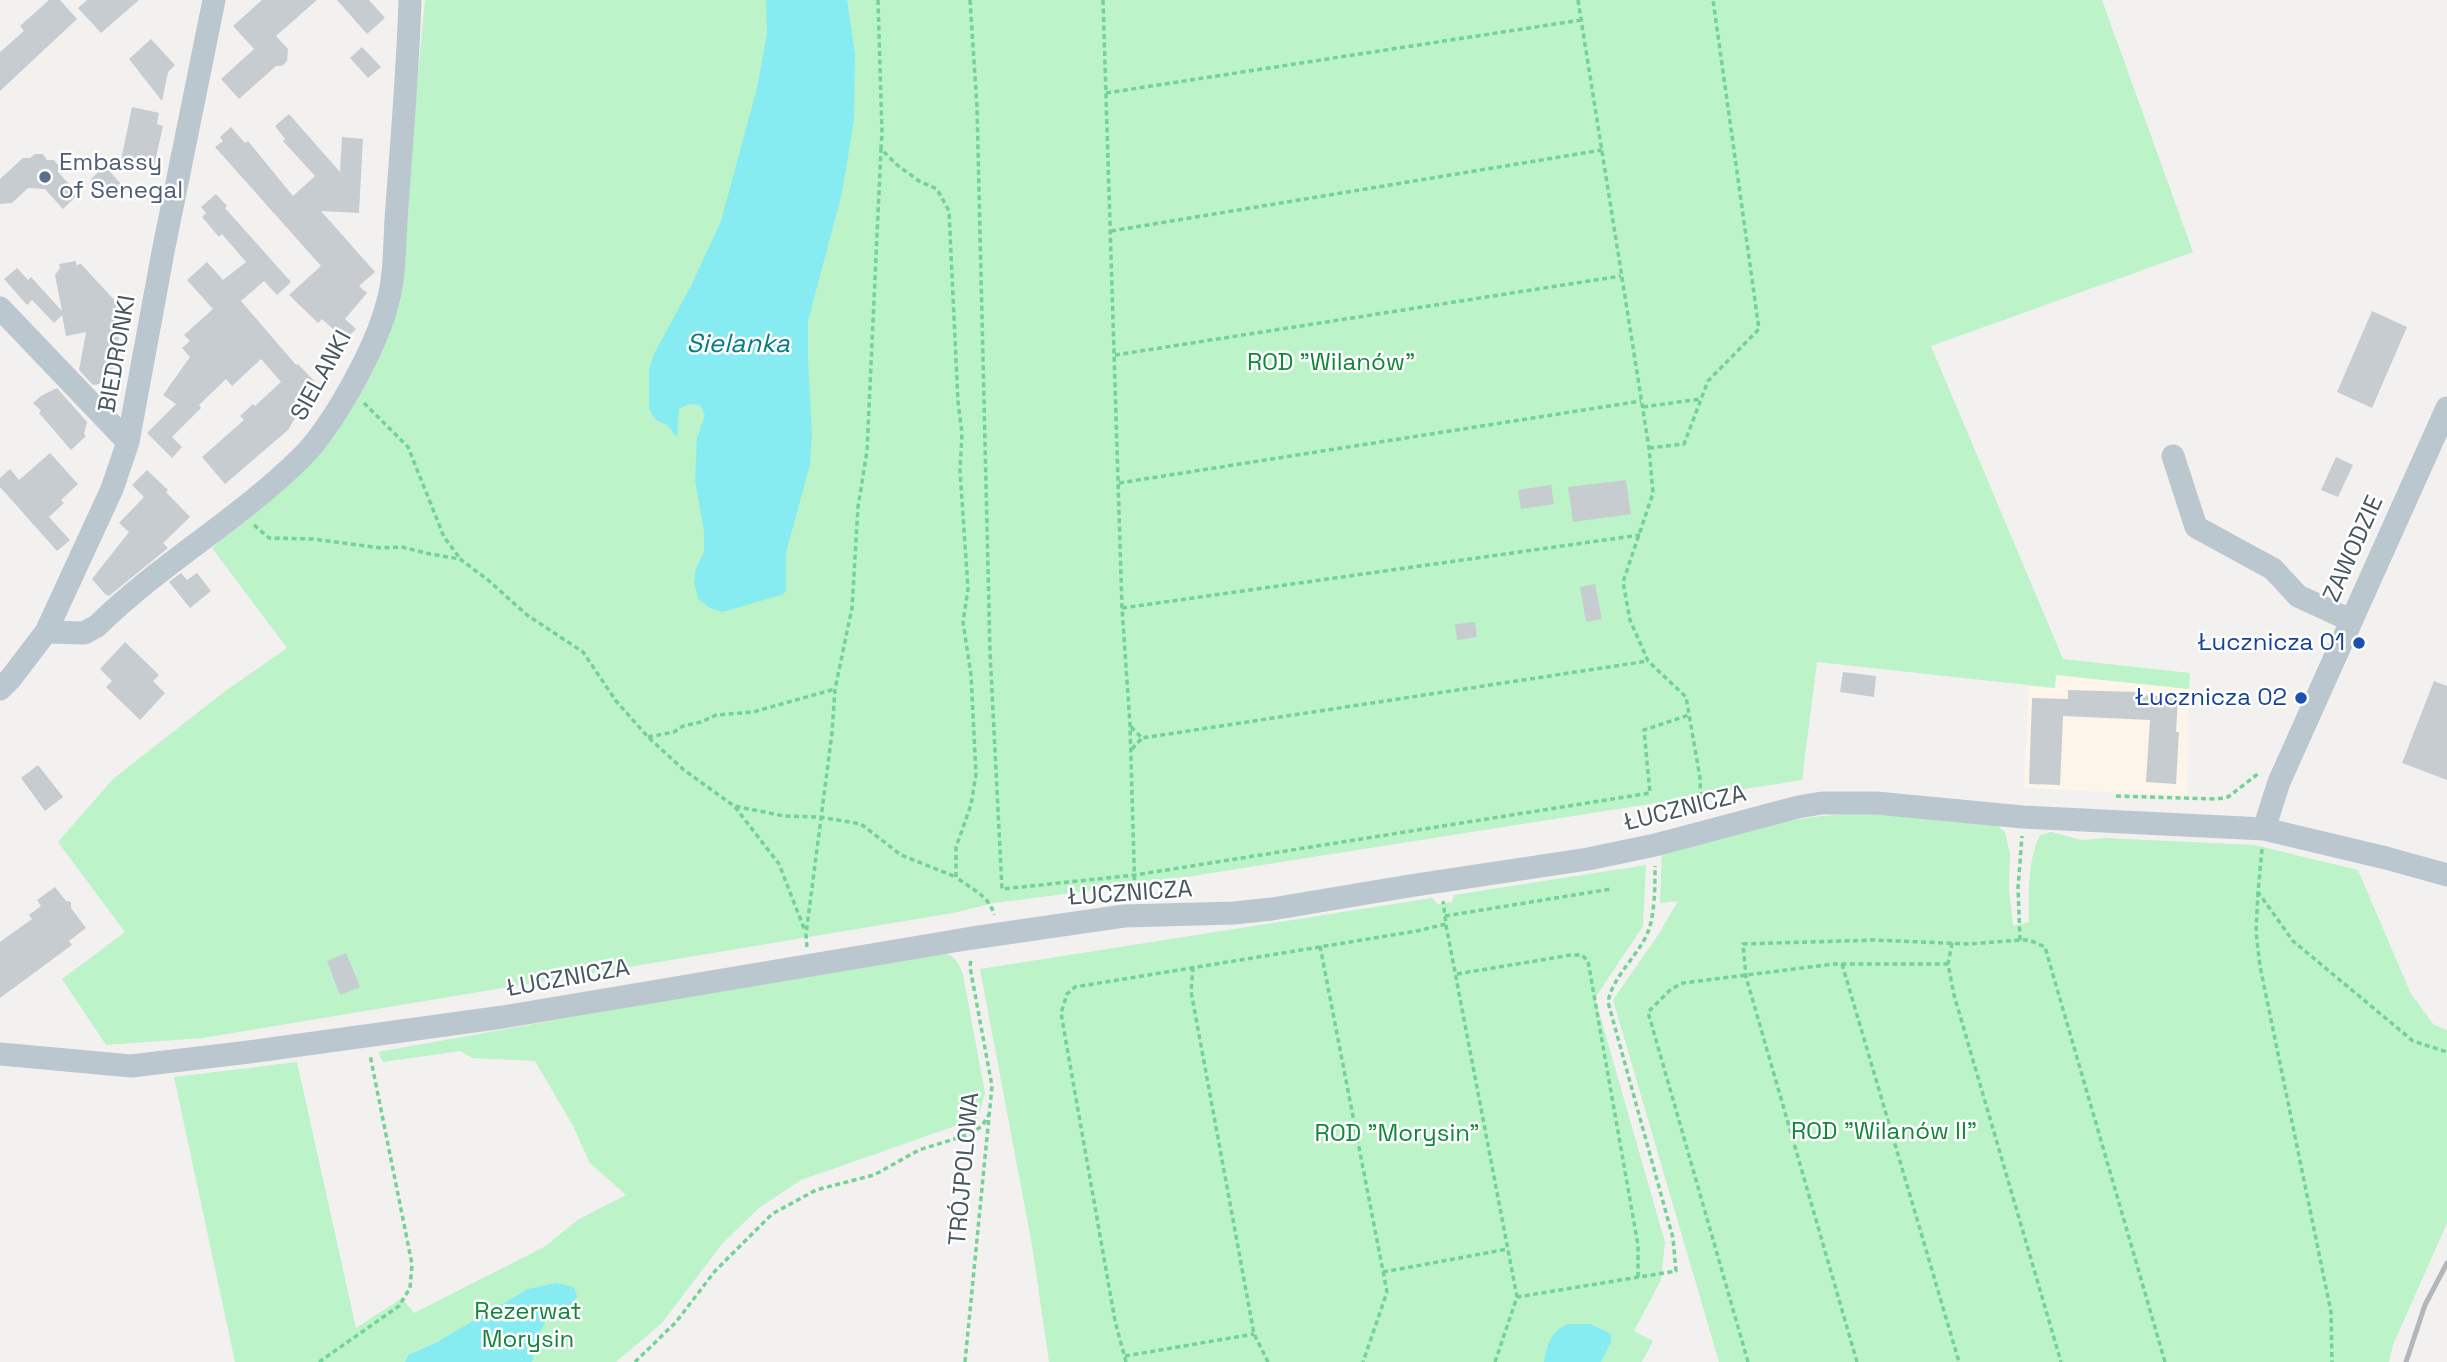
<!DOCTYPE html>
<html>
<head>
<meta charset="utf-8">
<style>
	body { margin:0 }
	canvas { display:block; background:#f3f0f0 }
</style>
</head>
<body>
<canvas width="2447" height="1362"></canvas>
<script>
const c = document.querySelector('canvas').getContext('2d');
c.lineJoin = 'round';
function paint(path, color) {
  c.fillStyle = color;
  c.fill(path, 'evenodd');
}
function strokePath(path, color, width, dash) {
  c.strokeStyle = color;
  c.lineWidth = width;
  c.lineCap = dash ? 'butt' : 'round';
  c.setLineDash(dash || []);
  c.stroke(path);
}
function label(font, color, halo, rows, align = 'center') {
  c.font = font + ' "Space Grotesk",sans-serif';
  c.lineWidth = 5;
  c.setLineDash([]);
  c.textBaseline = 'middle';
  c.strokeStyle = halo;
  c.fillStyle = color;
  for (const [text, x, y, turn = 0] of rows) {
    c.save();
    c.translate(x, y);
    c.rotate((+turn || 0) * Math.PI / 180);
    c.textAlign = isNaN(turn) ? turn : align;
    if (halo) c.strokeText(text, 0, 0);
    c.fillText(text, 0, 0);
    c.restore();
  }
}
const commercial = new Path2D(`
	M2055 675 2189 689 2187 796 2024 788 2029 686 2055 688Z`);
const green = new Path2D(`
	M425 0H2102L2193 252 1931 346 2063 659 2190 673 2189 689 2056 675 2055 688 1817 662 1802 780 1135 885 994 903 953 913 203 1038 106 1045 62 979 125 932 58 842 113 779 224 692 287 648 212 548 334 437 367 381 406 204Z
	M1861 813 1922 818 1991 820 2005 832 2010 854 2009 888 2013 926 2029 922C2029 891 2027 863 2040 835L2051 832 2082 840 2106 838 2254 845 2358 870 2411 994 2434 1025 2447 1030V1223L2393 1345 2389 1362H1719L1613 1000 1658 935 1678 901 1660 903 1662 850 1755 827 1812 817Z
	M1646 865 1643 926 1595 998 1665 1242 1661 1280 1634 1331 1653 1341 1642 1362H1049L1032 1245 980 969 1432 898 1438 904 1452 902 1454 895Z
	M929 953C952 954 955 953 963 975L985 1093 978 1118 801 1180 759 1208 722 1244 662 1323 616 1362H407L441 1340 408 1355 405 1362H235L174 1077 297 1062 356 1328 402 1298 414 1313 544 1247 579 1219 626 1195 590 1163 573 1126 535 1061 472 1058 461 1051 383 1062 378 1052Z`);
const water = new Path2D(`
	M766 0H847L855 54 854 120 842 193 808 321V360L812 434 810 464 786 553V590L784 594 723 612 710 608 699 600 694 583 696 568 704 552V532L695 480 697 438 705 415 700 405 689 404 679 409 677 437 667 425 656 420 649 409V369L655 352 691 286 721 221 757 88 767 33Z
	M556 1283 574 1287 577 1296 569 1310 549 1315 539 1334 532 1362H405L408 1355 437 1342 528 1289Z
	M1568 1324H1591L1611 1334V1342L1601 1362H1544C1548 1343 1550 1332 1568 1324Z`);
const building = new Path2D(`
	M49 0H60L77 19 0 91V52L24 31 20 26Z
	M87 0H139L101 33 78 8Z
	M262 0H317L276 36 288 49 287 61 282 66H276L239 99 221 79 254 49 233 26Z
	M337 0H369L385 18 367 34Z
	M151 39 175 65 168 72 162 101 129 59Z
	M362 47 381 67 368 78 350 58Z
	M132 107 159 113 157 124 163 126 153 171 120 165Z
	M289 114 340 172 342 137 363 139 359 213 321 211 375 272 359 286 367 293 345 319 356 329 345 340 322 319 318 323 289 295 321 266 215 147 223 141 220 137 231 127 245 143 248 141 293 196 315 176 283 141 285 139 275 126Z
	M35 154H43L47 160H54L59 166 58 172 78 194 63 209 45 189 28 188 12 203 0 204V179L23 158H30Z
	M105 166 122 185 109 198 91 179Z
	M216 194 227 206 225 208 291 282 277 295 264 281 241 301 296 365 298 364 318 385 303 399 307 403 299 411 288 430 225 484 202 457 244 420 240 416 253 404 255 406 281 382 261 359 232 386 226 379 199 405 201 408 172 437 182 447 172 458 147 433 176 404 163 395 190 357 182 348 190 341 184 335 213 309 187 280 207 262 223 280 246 262 222 234 219 237 202 217 206 213 201 207Z
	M76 261V265L81 264 119 305 123 328 119 337 112 373 101 384 93 385 79 370 86 332 66 336 62 315 54 323 32 300 27 305 4 279 17 268 28 280 31 277 62 311 55 275 60 268 59 264Z
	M2372 311 2407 327 2372 408 2337 392Z
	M57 388 87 422 84 434 86 436 71 450 39 413 41 411 33 403 41 396Z
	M50 453 78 484 61 500 64 503 49 517 70 540 57 551 0 487V478L10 469 19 480Z
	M2336 457 2353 465 2338 497 2321 490Z
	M147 470 168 490 166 492 190 517 163 543 168 548 109 596 105 594 92 579 129 532 119 523 144 497 132 485Z
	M1626 480 1631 514 1573 522 1568 487Z
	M1551 485 1554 504 1521 509 1518 490Z
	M181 573 187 580 197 573 211 591 190 608 169 582Z
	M1595 584 1602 619 1586 622 1580 587Z
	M1475 622 1477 637 1457 640 1455 624Z
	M125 642 159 675 153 681 165 693 140 720 106 687 112 681 100 669Z
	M1843 672 1876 676 1874 697 1840 692Z
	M2434 681 2447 686V780L2402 763Z
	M2068 690 2137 692V695L2178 697 2176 732H2179L2176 784 2146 782 2150 720 2063 716 2060 785 2029 784 2032 698 2068 699Z
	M38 765 63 797 45 811 21 778Z
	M55 887 66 901 71 902V908L86 928 69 941 72 945 0 998V942L32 919 29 915 41 906 37 900Z
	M346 953 360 987 340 995 327 961Z`);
const path = new Path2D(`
	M878 0 882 133 881 149 896 164 919 181 937 189 949 211 958 402 962 433 960 470 968 589 963 622 971 675 976 774 971 805 956 847V877C971 889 990 896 994 915
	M970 0 977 107 990 652 1002 889 1135 875 1650 793 1644 730 1689 715
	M1103 0 1122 608 1130 725 1135 897
	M1578 0 1649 448 1653 493 1623 582 1630 620 1648 661 1686 697 1700 778 1701 813
	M1106 93 1581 20
	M1111 231 1602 150
	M1115 355 1621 276
	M364 403 408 447 444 537 459 557
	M1643 407 1700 399
	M1649 448 1684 444 1708 381 1759 329 1713 0
	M1119 483 1641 401
	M254 525 269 538 313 539 381 548 402 547 430 554 460 559 488 580 527 615 583 652 616 701 648 737 684 770 734 806 784 816 820 817 861 824 901 855 956 877
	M1122 608 1640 535
	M1131 727 1142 738 1648 661
	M648 737 674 732 683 726 701 722 716 715 753 712 835 689
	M1132 749 1142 738
	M2116 796 2217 799 2228 797 2259 773
	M735 807 779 864 805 931
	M2262 849 2258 892 2293 941 2413 1041 2447 1052
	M2258 892 2256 932 2260 966 2331 1312 2332 1362
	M1445 916 1611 889
	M1446 925 1517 1297
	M2020 940 2018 888 2022 836
	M1952 943 1948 964 1954 995 2061 1362
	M1320 946 1387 1292 1363 1362
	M807 947 806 934 832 733 835 689 852 608 858 507 867 451 881 149
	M1842 964 1959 1362
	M1193 967 1191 991 1254 1334 1268 1362
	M1457 974 1571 955H1582L1588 961 1638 1245V1278
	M1383 1272 1508 1249
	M1125 1356 1254 1334
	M319 1362 399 1306 410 1288 412 1264 370 1055
	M635 1362 676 1322 715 1271 772 1214 816 1190 874 1175 919 1150 970 1134 982 1126 991 1111
	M965 1362 992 1086 970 967 971 958
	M1126 1362 1115 1321 1061 1013 1067 994 1075 987 1417 931 1446 924 1443 901
	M1495 1362 1517 1297 1676 1271 1673 1238 1608 1002C1613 974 1643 952 1650 926 1655 907 1655 885 1655 866
	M1748 1362 1648 1012 1671 989 1683 983 1834 964H1948
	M1857 1362 1746 977 1743 944 1874 940 1969 944 2020 940H2029L2045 947 2165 1362`);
const minor = new Path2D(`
	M0 308 128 442
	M2173 456 2196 527 2273 569 2298 596 2350 620
	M46 632 84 633 97 626C160 564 238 520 301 458 334 425 377 346 388 301 396 272 394 237 397 206 402 137 408 69 410 0
	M0 689 11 678 46 632 112 489 128 442 163 252 214 0
	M2264 829 2279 782 2447 408
	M0 1054 131 1066 249 1052 503 1017 972 938 1124 916 1234 913 1272 909 1409 886 1588 859 1655 845 1798 807 1822 803H1876L2023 817 2264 829 2386 858 2447 875`);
const rail = new Path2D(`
	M2406 1362 2425 1305 2447 1263`);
const markers = [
	[45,177,7,"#5c6f8a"],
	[2359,643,7,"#1a4fb4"],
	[2301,698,7,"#1a4fb4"]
];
const serviceNames = [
	["Embassy",59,163],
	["of Senegal",59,191]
];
const streetNames = [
	["BIEDRONKI",118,354,-80],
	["SIELANKI",322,376,-61],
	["ZAWODZIE",2354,549,-66],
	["ŁUCZNICZA",1685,809,-14],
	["ŁUCZNICZA",1130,894,-4],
	["ŁUCZNICZA",568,979,-10],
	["TRÓJPOLOWA",965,1169,-85]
];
const parkNames = [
	["ROD \"Wilanów\"",1331,363],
	["ROD \"Wilanów II\"",1884,1132],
	["ROD \"Morysin\"",1397,1134],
	["Rezerwat",528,1312],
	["Morysin",528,1340]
];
const transitNames = [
	["Łucznicza 01",2345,643],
	["Łucznicza 02",2287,698]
];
const waterNames = [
	["Sielanka",738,345]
];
paint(commercial, '#fdf5e9');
paint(green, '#bcf3c9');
paint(water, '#86ecf2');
paint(building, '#c7ccd0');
strokePath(path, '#72d395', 3.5, [5, 3.5]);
strokePath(minor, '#bbc7ce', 23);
strokePath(rail, '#b2b7bb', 5);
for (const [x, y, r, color] of markers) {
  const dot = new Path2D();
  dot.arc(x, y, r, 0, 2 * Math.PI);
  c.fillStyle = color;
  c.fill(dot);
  strokePath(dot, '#fff', 2.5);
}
label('24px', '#4e5e75', '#fff', serviceNames, 'left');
label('24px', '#47575f', '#fff', streetNames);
label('24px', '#11873b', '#fff', parkNames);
label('24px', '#164399', '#fff', transitNames, 'right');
label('italic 26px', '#067d84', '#fff', waterNames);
</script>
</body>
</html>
